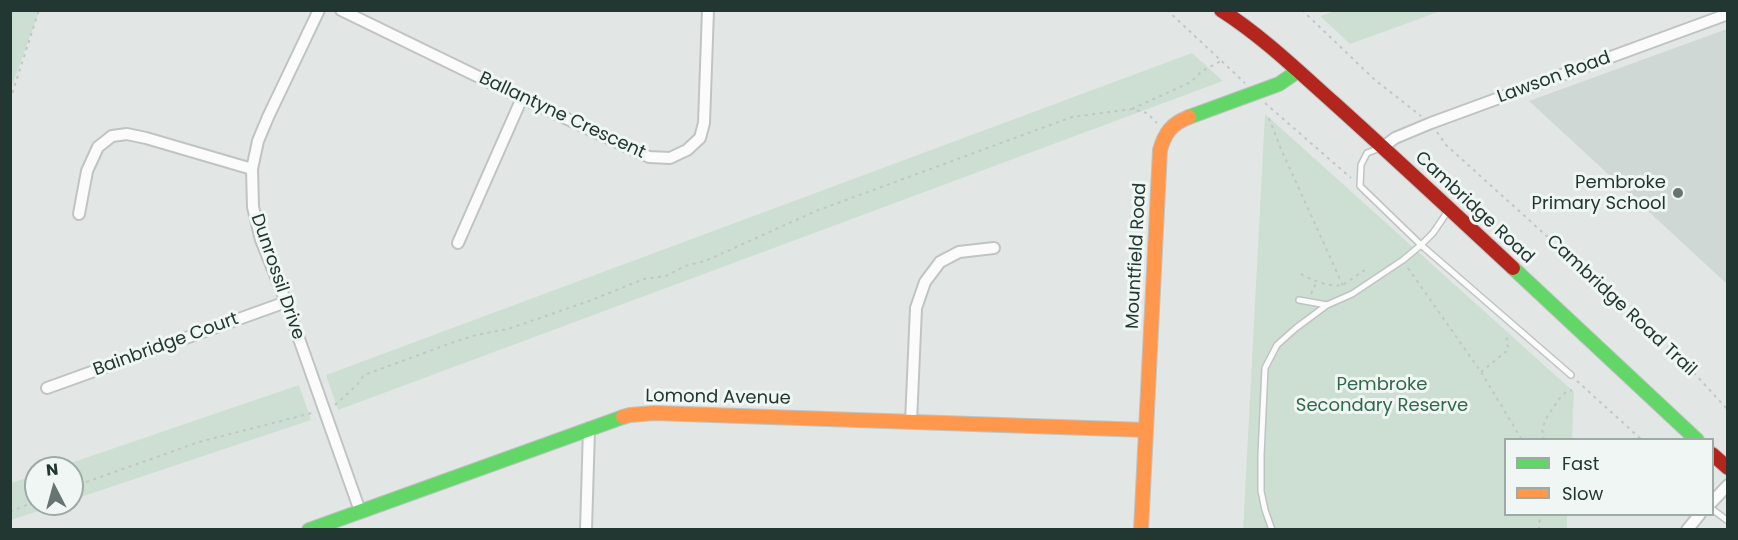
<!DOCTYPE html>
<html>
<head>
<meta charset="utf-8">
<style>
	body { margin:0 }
	#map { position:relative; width:1738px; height:540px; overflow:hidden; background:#e2e7e5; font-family:Poppins,sans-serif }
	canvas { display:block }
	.frame { position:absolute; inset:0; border:12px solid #233732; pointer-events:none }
	.legend { position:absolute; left:1504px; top:438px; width:210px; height:78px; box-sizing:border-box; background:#f0f6f3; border:2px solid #9eaaa6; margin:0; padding:8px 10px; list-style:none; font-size:18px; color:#233732 }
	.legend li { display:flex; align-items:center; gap:12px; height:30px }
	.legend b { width:30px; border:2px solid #9eaaa6 }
	.north { position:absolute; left:24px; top:456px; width:60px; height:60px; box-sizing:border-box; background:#f0f6f3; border:2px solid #9eaaa6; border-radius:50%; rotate:354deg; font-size:16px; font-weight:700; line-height:24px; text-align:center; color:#233732 }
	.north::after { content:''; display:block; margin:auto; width:21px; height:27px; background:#667571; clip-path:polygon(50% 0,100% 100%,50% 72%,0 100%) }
</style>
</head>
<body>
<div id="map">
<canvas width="1738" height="540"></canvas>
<div class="frame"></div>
<ul class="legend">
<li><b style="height:8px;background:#63d668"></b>Fast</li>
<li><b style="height:8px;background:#ff974d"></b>Slow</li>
</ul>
<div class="north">N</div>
</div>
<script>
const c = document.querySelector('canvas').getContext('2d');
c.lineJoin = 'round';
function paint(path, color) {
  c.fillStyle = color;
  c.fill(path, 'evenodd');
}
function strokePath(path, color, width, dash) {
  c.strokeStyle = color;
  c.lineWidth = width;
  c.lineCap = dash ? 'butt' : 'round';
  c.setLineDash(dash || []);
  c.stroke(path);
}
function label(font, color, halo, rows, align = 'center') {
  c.font = font + ' Poppins,sans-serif';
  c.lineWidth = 6;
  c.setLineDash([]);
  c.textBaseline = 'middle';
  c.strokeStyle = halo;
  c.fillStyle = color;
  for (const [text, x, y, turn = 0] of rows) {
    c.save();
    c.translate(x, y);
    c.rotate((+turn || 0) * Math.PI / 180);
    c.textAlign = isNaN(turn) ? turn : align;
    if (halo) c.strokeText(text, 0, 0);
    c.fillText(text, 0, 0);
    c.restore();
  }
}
const built = new Path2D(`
	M1727 29H1728L1727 284 1529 101Z`);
const green = new Path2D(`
	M11 10 39 11 11 89 10 11Z
	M1335 11V10L1441 11 1350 44 1320 16Z
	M1192 53 1223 81 338 410 326 375Z
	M1265 114 1574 392 1572 439 1506 440V514L1567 515V529L1243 530Z
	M299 385 311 420 72 500V468H56Z
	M36 475V504H60L11 520V483Z`);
const path = new Path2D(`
	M1167 10 1245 83
	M1302 10 1375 80 1421 116
	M10 100 39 10
	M1265 103 1351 178
	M1132 109 1191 82 1202 71 1221 61
	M1269 118 1281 149 1344 288
	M1437 132 1446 145 1663 341 1672 352 1695 374 1728 410
	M1408 268 1481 372 1522 440
	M1301 274C1312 280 1331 289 1344 284 1351 280 1358 274 1365 270
	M1311 294 1317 281
	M1481 372 1508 350V347L1506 341 1509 333
	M1577 381 1642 440
	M335 405 357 385 364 375 451 343 476 335 508 329 589 301 644 279 666 276 685 266 705 261 816 211 1072 117 1132 109 1147 113 1157 123
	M1544 440 1542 429 1547 417 1559 399 1565 393 1572 390
	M72 487 199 442 312 413
	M10 512 36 501
	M1539 530 1540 514`);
const lane = new Path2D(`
	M1380 148 1367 153 1361 165 1360 186 1421 245 1571 375
	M1299 300 1327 305 1352 294 1403 260 1421 245 1433 233 1448 211
	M1712 509 1728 521
	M1272 530 1265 510 1261 491V455L1265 368 1277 345 1296 328 1327 305`);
const street = new Path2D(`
	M319 10 268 117 258 141 252 169 253 207 261 240 286 302 360 511
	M341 10 522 98 649 157 670 158 687 150 700 138 704 123 708 10
	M1383 147 1395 138 1431 123 1728 14
	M79 214 87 171 98 147 112 136 127 134 146 138 252 169
	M458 243 522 98
	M47 388 286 302
	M911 422 916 308 925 282 940 262 959 252 994 248
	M1712 502 1728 485
	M586 530 589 428
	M1687 530 1700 514`);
const fast = new Path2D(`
	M1189 117 1279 84 1298 71
	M1513 268 1697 440
	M309 530 623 417`);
const slow = new Path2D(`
	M623 417 630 415 654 413 1146 430
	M1141 530 1160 150C1165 133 1171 124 1189 117`);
const jam = new Path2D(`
	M1221 10C1262 36 1298 71 1334 103 1395 158 1454 213 1513 268
	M1712 454 1728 468`);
const markers = [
	[1678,193,6,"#667571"]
];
const streetNames = [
	["Lawson Road",1554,78,-20],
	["Ballantyne Crescent",562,116,25],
	["Cambridge Road",1474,208,43],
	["Mountfield Road",1137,256,-87],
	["Dunrossil Drive",277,277,71],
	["Cambridge Road Trail",1621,306,43],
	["Bainbridge Court",166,345,-20],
	["Lomond Avenue",718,398,1]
];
const poiNames = [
	["Pembroke",1666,183],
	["Primary School",1666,204]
];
const parkNames = [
	["Pembroke",1382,385],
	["Secondary Reserve",1382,406]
];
paint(built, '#d0d8d5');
paint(green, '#cddfd3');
strokePath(lane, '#bfc4c2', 8);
strokePath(street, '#bfc4c2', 14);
strokePath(fast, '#bec4c2', 16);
strokePath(slow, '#bec4c2', 16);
strokePath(jam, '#bec4c2', 16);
strokePath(path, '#c0c7c5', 2, [3, 4.5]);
strokePath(lane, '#fbfbfb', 5);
strokePath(street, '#fbfbfb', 10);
strokePath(fast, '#63d668', 14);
strokePath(slow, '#ff974d', 14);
strokePath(jam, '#b3261e', 14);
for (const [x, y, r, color] of markers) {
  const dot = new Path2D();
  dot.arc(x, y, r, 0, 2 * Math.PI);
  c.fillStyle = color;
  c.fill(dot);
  strokePath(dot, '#f0f6f3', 2);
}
label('18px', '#233732', '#f0f6f3', streetNames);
label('18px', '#233732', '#f0f6f3', poiNames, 'right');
label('18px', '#32684a', '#f0f6f3', parkNames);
</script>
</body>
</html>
